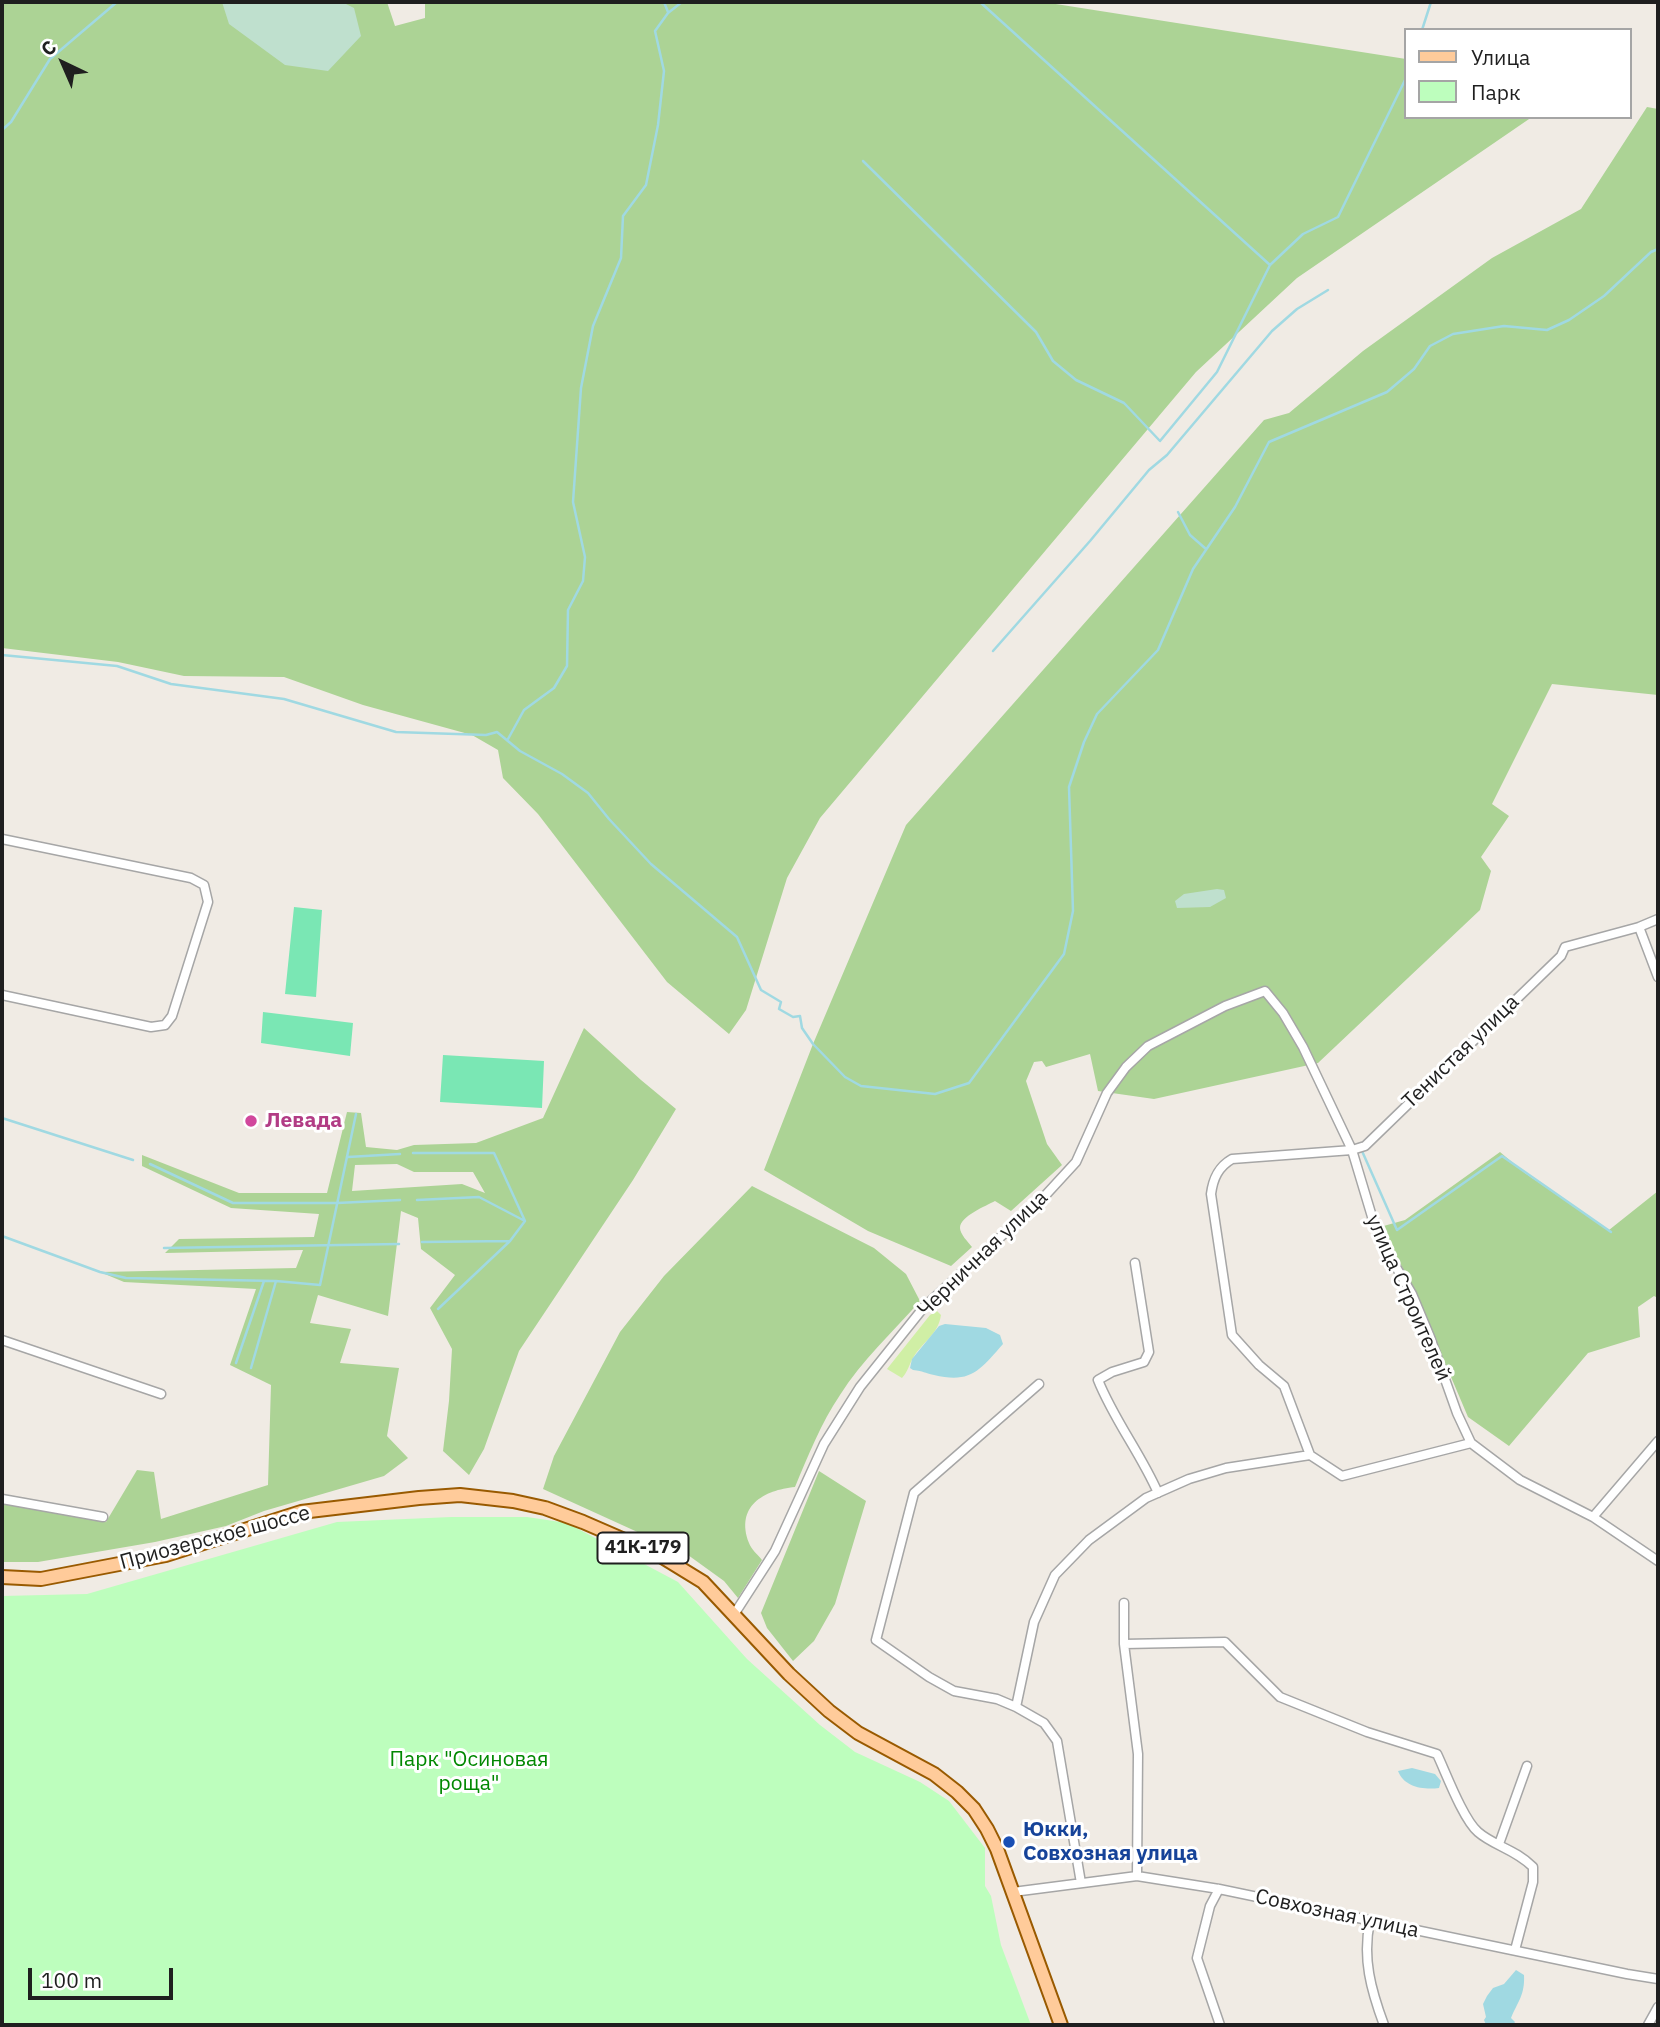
<!DOCTYPE html>
<html>
<head>
<meta charset="utf-8">
<style>
	body { margin:0 }
	#map { position:relative; width:1660px; height:2027px; overflow:hidden; background:#f0ebe4; font-family:"IBM Plex Sans",sans-serif }
	canvas { display:block }
	.frame { position:absolute; inset:0; border:4px solid #1f1f1f; pointer-events:none }
	.legend { position:absolute; left:1404px; top:28px; width:228px; height:91px; box-sizing:border-box; background:#fff; border:2px solid #a5a5a5; margin:0; padding:9px 12px; list-style:none; font-size:21px; color:#1f1f1f }
	.legend li { display:flex; align-items:center; gap:14px; height:35px }
	.legend b { width:35px; border:2px solid #a5a5a5 }
	.north { position:absolute; left:28px; top:28px; width:70px; height:70px; -webkit-text-stroke:5px #fff; paint-order:stroke; rotate:316deg; font-size:19px; font-weight:700; line-height:28px; text-align:center; color:#1f1f1f }
	.north::after { content:''; display:block; margin:auto; width:24px; height:32px; background:#1f1f1f; clip-path:polygon(50% 0,100% 100%,50% 72%,0 100%) }
	.scale { position:absolute; left:28px; top:1968px; width:145px; height:32px; box-sizing:border-box; border:4px solid #1f1f1f; border-top:0; padding-left:9px; font-size:21px; line-height:24px; white-space:nowrap; color:#1f1f1f; -webkit-text-stroke:5px #fff; paint-order:stroke }
</style>
</head>
<body>
<div id="map">
<canvas width="1660" height="2027"></canvas>
<div class="frame"></div>
<ul class="legend">
<li><b style="height:9px;background:#ffcb9a"></b>Улица</li>
<li><b style="height:19px;background:#bdfebd"></b>Парк</li>
</ul>
<div class="north">С</div>
<div class="scale">100 m</div>
</div>
<script>
const c = document.querySelector('canvas').getContext('2d');
c.lineJoin = 'round';
function paint(path, color) {
  c.fillStyle = color;
  c.fill(path, 'evenodd');
}
function strokePath(path, color, width, dash) {
  c.strokeStyle = color;
  c.lineWidth = width;
  c.lineCap = dash ? 'butt' : 'round';
  c.setLineDash(dash || []);
  c.stroke(path);
}
function label(font, color, halo, rows, align = 'center') {
  c.font = font + ' "IBM Plex Sans",sans-serif';
  c.lineWidth = 6;
  c.setLineDash([]);
  c.textBaseline = 'middle';
  c.strokeStyle = halo;
  c.fillStyle = color;
  for (const [text, x, y, turn = 0] of rows) {
    c.save();
    c.translate(x, y);
    c.rotate((+turn || 0) * Math.PI / 180);
    c.textAlign = isNaN(turn) ? turn : align;
    if (halo) c.strokeText(text, 0, 0);
    c.fillText(text, 0, 0);
    c.restore();
  }
}
const grass = new Path2D(`
	M937 1311 941 1315C938 1335 923 1341 913 1358 909 1365 908 1371 902 1378L887 1369 930 1315Z`);
const forest = new Path2D(`
	M2 2H387L395 26 425 18V2H1043L1406 59V117H1532L1297 278 1196 372 820 818 787 878 746 1010 729 1034 667 982 538 814 503 778 498 750 472 735 363 705 284 677 184 676 118 662 2 648Z
	M1647 107 1658 109V695L1552 684 1492 804 1509 816 1481 857 1491 871 1480 910 1318 1063 1154 1099 1098 1091 1090 1054 1046 1067 1042 1061 1034 1062 1026 1081 1047 1144 1062 1165 1011 1211 995 1201C986 1206 960 1216 960 1228 960 1234 968 1242 972 1247L951 1266 868 1231 764 1170 813 1044 906 825 1264 420 1289 413 1363 351 1492 258 1581 209Z
	M584 1028 641 1080 676 1109 633 1180 519 1351 484 1449 469 1475 443 1451 449 1401 452 1349 430 1308 455 1275 421 1249 418 1218 401 1211 388 1316 318 1295 310 1323 351 1329 340 1363 399 1368 387 1436 408 1458 384 1476 264 1511 226 1526 155 1542 38 1562H2V1504L106 1522 137 1470 154 1472 161 1519 268 1485 271 1385 230 1365 256 1289 124 1282 100 1272 296 1268 303 1250 165 1253 179 1239 314 1237 319 1214 231 1208 142 1166V1155L239 1193H327L347 1112 361 1113 366 1147 397 1150 414 1145 476 1143 543 1118ZM397 1164 414 1172H473L485 1193 462 1184 352 1191 355 1165Z
	M1500 1152 1525 1173 1609 1230 1658 1191V1298L1654 1296 1638 1307 1640 1337 1588 1353 1509 1446 1468 1417 1412 1285 1380 1227 1405 1220Z
	M752 1186 874 1248 906 1274 920 1301C894 1331 861 1361 840 1395 821 1423 808 1456 795 1487 764 1490 735 1506 749 1543 751 1549 758 1555 762 1560L738 1598 724 1581 688 1555 543 1489 554 1456 620 1332 664 1276Z
	M819 1471 866 1501 835 1604 814 1641 793 1661 767 1628 761 1613Z`);
const wetland = new Path2D(`
	M222 2H342L354 8 361 36 328 71 285 65 229 24Z
	M1217 889 1224 890 1226 898 1210 907 1177 908 1175 901 1184 894Z`);
const park = new Path2D(`
	M451 1517H527L567 1523 678 1582 747 1659 820 1725 855 1752 920 1782 949 1801 985 1848V1886L991 1896 1001 1945 1031 2025H2V1596L87 1594 337 1522Z`);
const pitch = new Path2D(`
	M294 907 322 910 316 997 285 994Z
	M263 1012 353 1023 350 1056 261 1043Z
	M443 1055 544 1061 542 1108 440 1102Z`);
const water = new Path2D(`
	M945 1324 986 1328 1000 1335 1003 1344C980 1370 971 1384 934 1375 924 1373 924 1371 913 1370L910 1368 912 1359 939 1326Z
	M1412 1768 1435 1774 1441 1781 1439 1788C1423 1790 1404 1787 1398 1771Z
	M1516 1970 1524 1975C1525 1995 1518 2001 1511 2018L1515 2022 1513 2025H1486L1484 2020 1486 2017 1483 2004 1487 1996 1493 1988 1504 1984Z`);
const stream = new Path2D(`
	M381 2H387
	M664 2 668 12
	M980 2 1270 265
	M1422 30 1431 2
	M2 130 11 122 50 59 117 2
	M863 161 1036 332 1053 361 1076 380 1124 403 1160 441 1217 372 1270 265 1303 234 1338 217 1406 78
	M1178 512 1190 535 1206 549
	M993 651 1090 541 1149 470 1167 455 1272 331 1297 309 1328 290
	M2 655 117 666 171 684 284 699 396 732 486 735 497 732 520 751 562 774 588 793 609 819 651 864 737 937 761 990 781 1002 779 1009 793 1017 800 1016 802 1028 813 1044 845 1077 861 1086 935 1094 969 1083 1064 954 1073 911 1069 787 1084 742 1097 714 1158 650 1193 569 1235 507 1269 442 1387 392 1414 369 1430 346 1453 334 1504 326 1547 330 1569 320 1604 296 1651 252 1658 249
	M508 739 524 710 554 688 567 666 568 610 583 581 585 557 573 502 581 388 593 326 621 258 623 216 646 185 658 125 664 71 655 31 668 13 682 2
	M2 1118 133 1160
	M1362 1151 1397 1230 1502 1156 1611 1232
	M413 1153H494L525 1221 510 1241 438 1309
	M348 1157 400 1154
	M150 1164 233 1203H337L400 1200
	M417 1200 479 1197 523 1220
	M2 1236 100 1272 126 1278 276 1281
	M422 1242 510 1241
	M164 1248 399 1244
	M236 1363 264 1281
	M251 1368 276 1281 320 1285 356 1114`);
const street = new Path2D(`
	M2 839 191 878 204 885 208 902 172 1016 165 1025 151 1027 2 995
	M1639 927 1658 977
	M1135 1263 1149 1352 1144 1362 1112 1372 1098 1380C1114 1420 1141 1454 1158 1493
	M2 1340 161 1394
	M1039 1384 914 1493 876 1640 929 1677 954 1691 997 1699 1016 1707 1044 1723 1057 1741 1081 1883
	M1310 1455 1284 1386 1259 1365 1232 1335 1211 1194C1213 1179 1218 1167 1232 1159L1352 1150 1365 1146 1561 956 1565 947 1639 927 1658 919
	M2 1499 103 1517
	M1593 1517 1658 1561
	M1124 1603V1644L1138 1754 1137 1876
	M735 1613 775 1551 824 1444 860 1387 924 1307 1042 1199 1076 1162 1107 1093 1126 1067 1148 1046 1225 1006 1265 991 1283 1013 1303 1047 1352 1150 1373 1220 1383 1245 1412 1294 1430 1337 1457 1413 1471 1443
	M1124 1644 1225 1642 1280 1697 1367 1732 1437 1754C1446 1773 1463 1819 1478 1832 1494 1846 1515 1849 1533 1867V1882L1515 1950
	M1016 1707 1034 1622 1055 1575 1089 1540 1146 1498 1189 1479 1226 1468 1310 1455 1342 1476 1471 1443 1520 1480 1593 1517 1658 1441
	M1499 1844 1527 1766
	M1219 1889 1210 1906 1197 1958 1220 2025
	M1013 1892 1137 1876 1219 1889 1627 1974 1658 1979
	M1370 1921C1362 1958 1371 1990 1384 2025
	M1648 2025 1658 2007`);
const primary = new Path2D(`
	M2 1577 41 1579 166 1555 301 1512 419 1498 460 1495 513 1501 545 1508 583 1522 659 1555 703 1582 789 1674 829 1711 858 1733 934 1774 957 1792 974 1809 987 1829 997 1849 1061 2025`);
const markers = [
	[251,1121,7,"#d1479c"],
	[1009,1842,7,"#1a4fb4"]
];
const shields = [
	[643,1548,91]
];
const shieldNames = [
	["41К-179",643,1548]
];
const streetNames = [
	["Тенистая улица",1461,1052,-44],
	["Черничная улица",983,1254,-44],
	["улица Строителей",1408,1298,66],
	["Приозерское шоссе",215,1538,-15],
	["Совхозная улица",1337,1914,12]
];
const hotelNames = [
	["Левада",265,1121]
];
const parkNames = [
	["Парк \"Осиновая",469,1760],
	["роща\"",469,1784]
];
const transitNames = [
	["Юкки,",1023,1830],
	["Совхозная улица",1023,1854]
];
paint(grass, '#d0efa5');
paint(forest, '#acd395');
paint(wetland, '#bfe0ce');
paint(park, '#bdfebd');
paint(pitch, '#7ae7b4');
paint(water, '#a0d9e2');
strokePath(stream, '#a0d9e2', 2.5);
strokePath(street, '#a6a6a6', 11);
strokePath(primary, '#995a00', 16);
strokePath(street, '#fff', 8);
strokePath(primary, '#ffcb9a', 12);
for (const [x, y, r, color] of markers) {
  const dot = new Path2D();
  dot.arc(x, y, r, 0, 2 * Math.PI);
  c.fillStyle = color;
  c.fill(dot);
  strokePath(dot, '#fff', 2.5);
}
for (const [x, y, w] of shields) {
  const box = new Path2D();
  box.roundRect(x - w / 2, y - 15.5, w, 31, 5);
  c.fillStyle = '#fff';
  c.fill(box);
  strokePath(box, '#1f1f1f', 2);
}
label('bold 19px', '#1f1f1f', null, shieldNames);
label('21px', '#1f1f1f', '#fff', streetNames);
label('bold 21px', '#b23c85', '#fff', hotelNames, 'left');
label('21px', '#018801', '#fff', parkNames);
label('bold 21px', '#164399', '#fff', transitNames, 'left');
</script>
</body>
</html>
